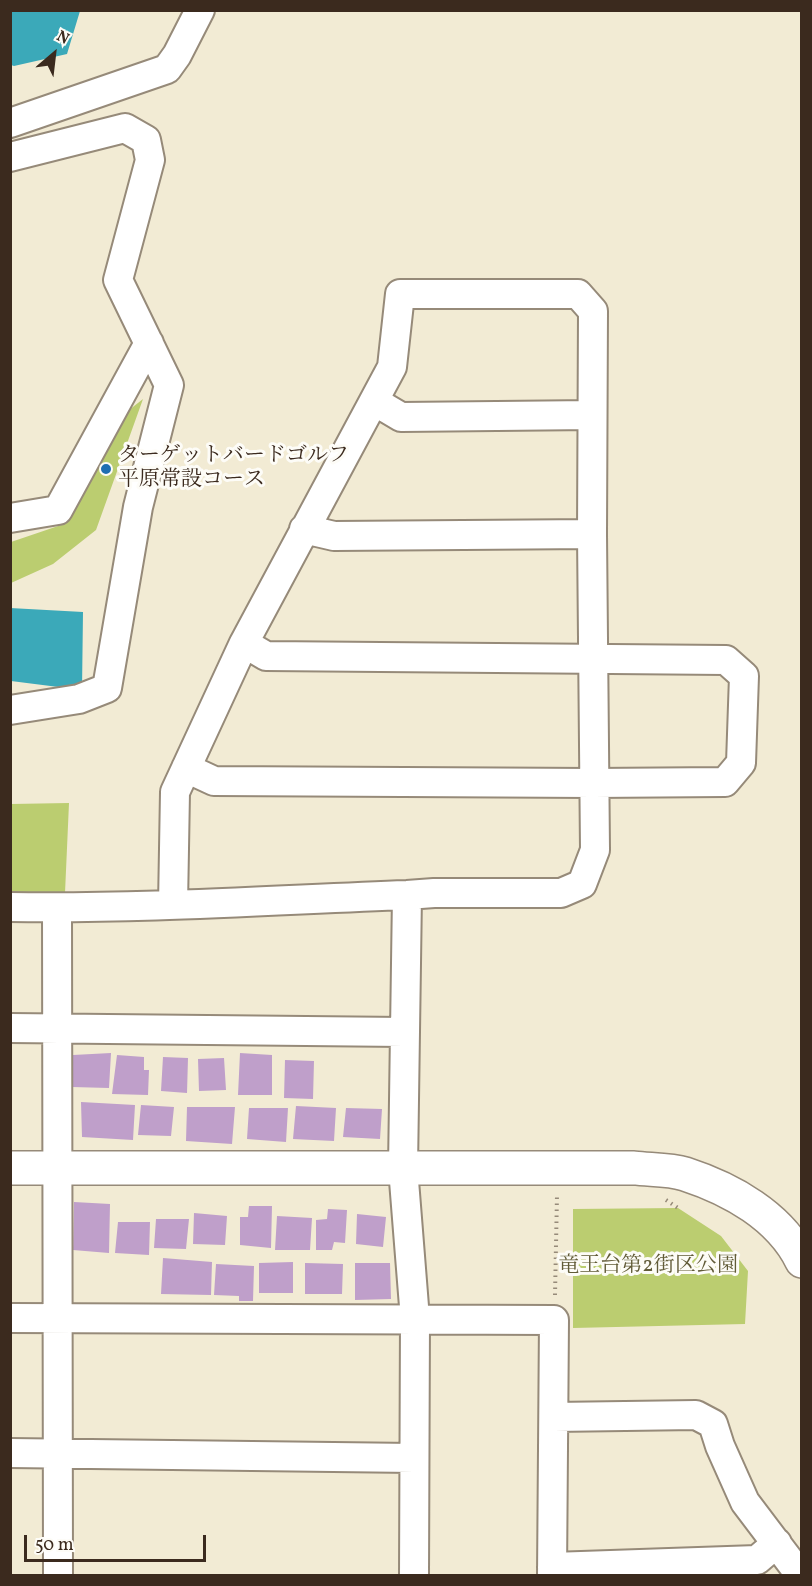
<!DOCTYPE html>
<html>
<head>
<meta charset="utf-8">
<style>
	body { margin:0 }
	#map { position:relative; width:812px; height:1586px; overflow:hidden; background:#f2ebd4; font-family:Vollkorn,serif }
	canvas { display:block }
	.frame { position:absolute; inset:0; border:12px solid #3b2a1e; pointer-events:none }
	.north { position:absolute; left:24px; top:24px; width:60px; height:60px; -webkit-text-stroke:4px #fdfcf7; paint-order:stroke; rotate:28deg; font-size:16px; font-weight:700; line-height:24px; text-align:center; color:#3b2a1e }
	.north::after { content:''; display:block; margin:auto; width:21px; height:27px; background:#3b2a1e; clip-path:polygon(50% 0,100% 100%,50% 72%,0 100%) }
	.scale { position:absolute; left:24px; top:1535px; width:182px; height:27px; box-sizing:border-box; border:3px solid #3b2a1e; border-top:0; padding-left:8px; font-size:18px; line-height:21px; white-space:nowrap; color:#3b2a1e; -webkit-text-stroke:4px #fdfcf7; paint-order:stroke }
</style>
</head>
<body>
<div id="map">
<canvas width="812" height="1586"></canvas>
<div class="frame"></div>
<div class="north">N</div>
<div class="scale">50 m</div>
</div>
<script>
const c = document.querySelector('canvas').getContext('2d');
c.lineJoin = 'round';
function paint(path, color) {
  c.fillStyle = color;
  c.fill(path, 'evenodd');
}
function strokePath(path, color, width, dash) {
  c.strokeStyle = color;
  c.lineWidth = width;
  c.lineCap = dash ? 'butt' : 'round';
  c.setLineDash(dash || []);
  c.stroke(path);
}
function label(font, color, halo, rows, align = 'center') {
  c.font = font + ' Vollkorn,"Noto Serif JP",serif';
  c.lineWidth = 6;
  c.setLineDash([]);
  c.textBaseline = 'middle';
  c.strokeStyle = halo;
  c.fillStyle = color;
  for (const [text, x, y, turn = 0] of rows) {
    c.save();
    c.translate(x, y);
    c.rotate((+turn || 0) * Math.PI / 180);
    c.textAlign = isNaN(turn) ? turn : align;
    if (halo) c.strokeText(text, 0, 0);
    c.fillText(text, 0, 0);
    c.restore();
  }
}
const green = new Path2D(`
	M143 399 96 530 53 564 11 583V542L64 524 124 414Z
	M69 803 65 893 11 892V804Z
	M678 1208 721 1236 748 1271 745 1324 573 1328V1209Z`);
const water = new Path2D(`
	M10 11H80L67 54 14 66 11 65Z
	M10 608 83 612 82 690 11 681Z`);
const building = new Path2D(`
	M111 1053 109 1088 72 1087 73 1055Z
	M240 1053 272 1055V1095H238Z
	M117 1055 144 1057V1070H149L148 1095 112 1094Z
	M163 1057 188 1058 187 1093 161 1091Z
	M224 1058 226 1090 199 1091 198 1059Z
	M285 1060 314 1061 313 1099 284 1098Z
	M81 1102 135 1105 133 1140 82 1137Z
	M141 1105 174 1107 171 1136 138 1135Z
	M296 1106 336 1108 334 1141 293 1139Z
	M187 1107H235L232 1144 186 1141Z
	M249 1108H288L286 1142 247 1139Z
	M346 1108 382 1109 380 1139 343 1137Z
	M74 1202 110 1204 109 1253 73 1250Z
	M249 1206H272L271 1248 240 1245V1217H248Z
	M328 1209 347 1210 345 1243 334 1242 332 1250H316V1220L327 1219Z
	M194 1213 227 1216 225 1245 193 1244Z
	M357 1214 386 1217 383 1247 356 1244Z
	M277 1216 312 1218 310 1250H275Z
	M156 1219H189L186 1249 154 1248Z
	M118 1222H150L149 1255 115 1253Z
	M163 1258 212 1262 211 1295 161 1294Z
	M293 1262V1293H259V1263Z
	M305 1263 343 1264 342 1294H305Z
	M355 1263H390L391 1299 355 1300Z
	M216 1264 254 1266 253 1301H239V1296L214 1295Z`);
const path = new Path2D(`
	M666 1200 678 1208
	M555 1295 557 1195`);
const street = new Path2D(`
	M10 123 167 69 177 55 200 10
	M10 157 125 128 146 140 150 160 118 280 169 385 138 507 107 688 79 699 10 710
	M374 401 401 417 592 415
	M10 518 58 510 149 343
	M304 529 334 536 592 534
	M186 768 214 781 593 783 725 782 741 763 744 676 726 660 266 656 244 643
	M407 895 403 1168 415 1319 414 1576
	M10 907C143 909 275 900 407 895L434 893H561L582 884 595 850 592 534 593 311 578 294H400L392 367 244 643 175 792 173 905
	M57 908 58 1576
	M10 1028 404 1032
	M10 1318 554 1320 552 1576
	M554 1417 696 1415 713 1424 720 1446 745 1502 801 1576
	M10 1453 414 1458
	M552 1567 757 1560 777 1543`);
const secondary = new Path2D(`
	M10 1168H634C650 1170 669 1169 685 1174 731 1189 780 1216 802 1261`);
const markers = [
	[106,469,6,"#1f6fb2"]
];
const poiNames = [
	["ターゲットバードゴルフ",118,457],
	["平原常設コース",118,481]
];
const parkNames = [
	["竜王台第2街区公園",648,1267]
];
paint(green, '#bbcd70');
paint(water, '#3ba9b9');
paint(building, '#bf9fca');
strokePath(street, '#968a79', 32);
strokePath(secondary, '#968a79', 36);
strokePath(path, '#968a79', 4, [1.5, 4.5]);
strokePath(street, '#fff', 28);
strokePath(secondary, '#fff', 33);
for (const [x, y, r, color] of markers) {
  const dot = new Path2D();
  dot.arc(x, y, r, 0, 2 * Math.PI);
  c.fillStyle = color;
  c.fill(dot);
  strokePath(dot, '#fdfcf7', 2);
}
label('21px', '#3b2a1e', '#fdfcf7', poiNames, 'left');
label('21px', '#615b37', '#fdfcf7', parkNames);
</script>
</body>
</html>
